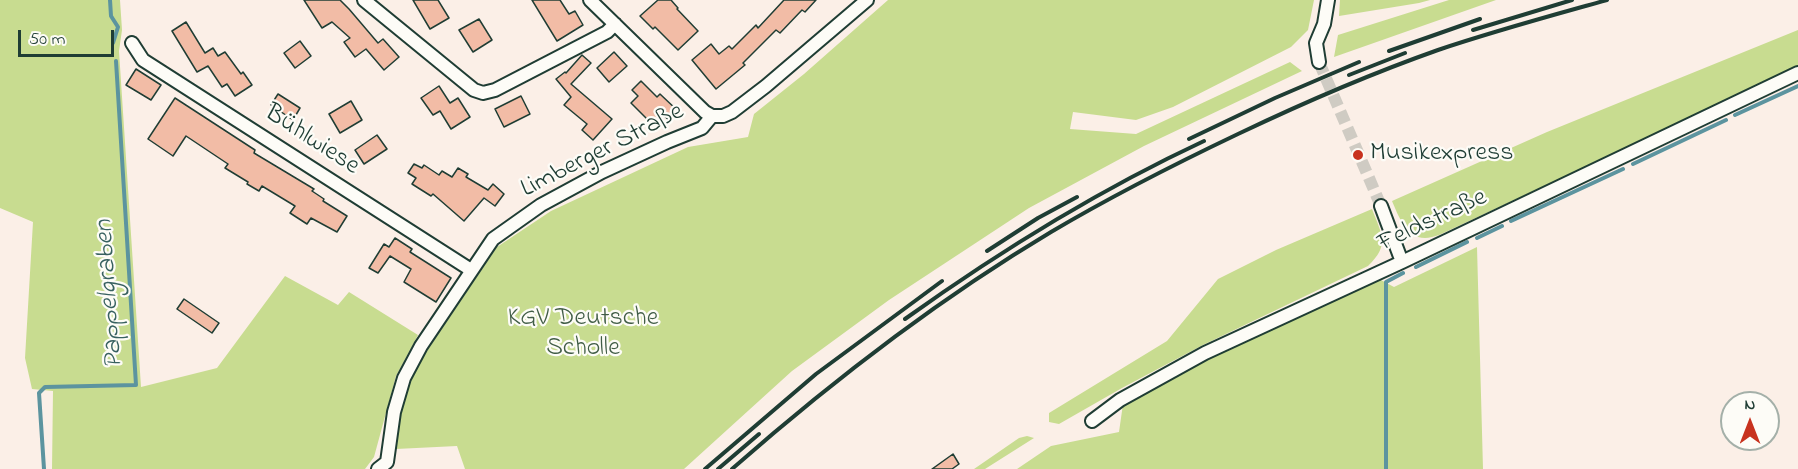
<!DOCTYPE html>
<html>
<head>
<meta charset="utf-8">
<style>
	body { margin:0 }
	#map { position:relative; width:1798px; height:469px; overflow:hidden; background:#fbefe7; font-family:"Indie Flower",sans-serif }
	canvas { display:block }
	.north { position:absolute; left:1720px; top:391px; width:60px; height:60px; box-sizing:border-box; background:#fdfcf7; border:2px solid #a4b0a9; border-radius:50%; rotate:0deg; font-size:16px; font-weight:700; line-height:24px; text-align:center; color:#1f3d34 }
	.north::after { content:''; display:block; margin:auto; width:21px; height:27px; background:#c8321e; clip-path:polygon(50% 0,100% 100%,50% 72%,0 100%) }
	.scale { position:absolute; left:18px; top:30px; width:96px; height:27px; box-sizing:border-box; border:3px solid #1f3d34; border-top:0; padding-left:8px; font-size:18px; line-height:21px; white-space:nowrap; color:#1f3d34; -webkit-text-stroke:4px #fdfcf7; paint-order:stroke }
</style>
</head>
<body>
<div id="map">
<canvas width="1798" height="469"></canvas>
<div class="north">N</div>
<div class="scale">50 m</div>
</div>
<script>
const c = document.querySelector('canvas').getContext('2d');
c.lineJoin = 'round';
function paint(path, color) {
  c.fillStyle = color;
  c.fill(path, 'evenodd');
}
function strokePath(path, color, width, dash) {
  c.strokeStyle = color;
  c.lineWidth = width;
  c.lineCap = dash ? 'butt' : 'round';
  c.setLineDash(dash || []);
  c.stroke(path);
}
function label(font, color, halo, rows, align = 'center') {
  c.font = font + ' "Indie Flower",sans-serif';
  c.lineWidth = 4.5;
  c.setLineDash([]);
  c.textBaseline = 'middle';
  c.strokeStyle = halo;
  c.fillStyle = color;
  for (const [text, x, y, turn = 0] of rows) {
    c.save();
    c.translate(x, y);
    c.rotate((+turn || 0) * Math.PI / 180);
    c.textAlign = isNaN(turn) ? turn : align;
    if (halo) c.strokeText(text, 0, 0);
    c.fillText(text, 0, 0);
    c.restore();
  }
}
const green = new Path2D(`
	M0 0H120L122 30 119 51 141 387 217 368 285 276 338 305 349 292 418 335 396 376 374 457 365 469H52L53 391 32 389 25 358 33 222 0 208Z
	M888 0H1314L1308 30 1291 47 1173 107 1136 120 1073 112 1070 129 1136 134 1290 62 1302 71 1144 146 1029 208 889 300 792 371 684 469H465L457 446 396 449 400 414 414 370 497 247 551 211 688 147 748 137 754 114 804 74Z
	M1340 0H1430L1419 3 1339 16Z
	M1449 0H1496L1334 57 1338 35Z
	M1798 30V68L1439 235C1435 236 1429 238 1425 238 1406 238 1398 215 1392 201L1547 132Z
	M1372 209C1382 235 1390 245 1368 266L1203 345 1122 388 1059 424 1049 422V413L1167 341 1218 279 1276 250Z
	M1477 247 1483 469H1017L1051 446 1119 432 1123 404 1208 357 1379 279 1394 287Z
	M1027 436 1034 438 985 469H974L1019 438Z`);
const stream = new Path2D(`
	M110 0 111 16 118 27 113 43
	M1735 115 1798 86
	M1633 164 1726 120
	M1511 221 1623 169
	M1477 238 1502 226
	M1416 267 1467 242
	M44 469 39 393 45 387 136 385 116 61
	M1386 469V282L1403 273`);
const building = new Path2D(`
	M304 0H340L349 9 378 43 383 39 399 57 384 70 366 49 355 57 344 42 350 38 332 22 322 28Z
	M413 0H438L449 18 430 29Z
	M532 0H560L569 14 575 11 583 25 557 41Z
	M658 0H671L678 8 677 9 698 31 678 50 655 27 653 29 640 16Z
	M784 0H816L805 12 802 10 780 33 776 30 743 63 745 65 716 89 692 60 711 44 719 54 729 46 732 49 756 25 758 28Z
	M479 19 492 40 473 52 459 30Z
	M186 22 205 53 213 48 218 56 225 52 241 74 243 72 252 85 235 96 227 84 222 87 208 66 197 72 172 31Z
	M300 41 311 56 295 68 284 53Z
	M614 52 627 66 609 82 597 68Z
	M582 55 591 63 571 84 612 119 593 140 582 130 587 124 564 105 571 97 556 79 565 72 566 73Z
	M136 69 161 85 151 100 126 85Z
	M641 81 657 97 660 94 679 112 670 121 662 114 652 124 631 103 638 96 632 90Z
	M439 86 450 103 458 98 470 117 451 129 440 111 433 115 421 98Z
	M278 94 300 108 293 120 271 105Z
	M521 96 530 114 504 127 495 109Z
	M175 98 255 150 254 153 314 189 312 191 324 199 323 201 347 216 337 232 311 218 307 224 290 213 295 206 262 186 259 191 247 184 248 182 225 168 228 164 186 136 173 156 148 139Z
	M351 101 362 120 340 133 329 114Z
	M377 135 387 149 364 164 355 150Z
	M414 164 422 168 424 165 439 175 442 171 452 177 458 168 468 174 466 177 488 190 493 184 504 194 495 206 484 198 464 221 433 194 431 196 412 184 416 178 408 173Z
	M395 238 412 249 410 252 451 278 436 302 404 282 411 269 390 256 378 273 369 268 384 244 389 247Z
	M184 299 219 323 212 333 177 309Z
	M953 454 959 464 952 469H932Z`);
const minorTunnel = new Path2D(`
	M1319 62 1381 206`);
const minor = new Path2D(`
	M364 0 474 90 483 93 495 90 607 32 615 24
	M590 0 705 112 712 116H723L732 112 766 86 867 0
	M132 43 143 60 471 270
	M1319 62 1316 43 1324 24 1328 0
	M1381 206 1402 262
	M1092 421 1120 400 1205 353 1402 262 1798 73
	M378 469 387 462 394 412 404 378 421 346 493 239 541 205 602 172 667 142 702 128 712 116`);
const rail = new Path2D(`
	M1473 30 1572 0
	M1389 51 1480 19
	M1349 75 1405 53
	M1189 139 1275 98 1359 62
	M987 251 1038 218 1077 197
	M905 319C1000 251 1099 190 1204 141
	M705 469 816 374 942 281
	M718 469 759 434
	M732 469C831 382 937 300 1051 232 1112 196 1175 164 1238 134 1303 103 1370 74 1438 50 1494 31 1550 16 1607 0`);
const markers = [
	[1358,155,6,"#c8321e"]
];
const streetNames = [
	["Bühlwiese",311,141,33],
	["Limberger Straße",603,152,-27],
	["Feldstraße",1433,222,-25]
];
const poiNames = [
	["Musikexpress",1370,155]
];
const parkNames = [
	["KGV Deutsche",583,320],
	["Scholle",583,350]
];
const waterNames = [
	["Pappelgraben",111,294,-94]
];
paint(green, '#c8dc90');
strokePath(stream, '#5c949f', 4);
paint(building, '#f2bca6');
strokePath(building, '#1f3d34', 1.5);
strokePath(minorTunnel, '#cfcbc3', 12, [12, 6]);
strokePath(minor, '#1f3d34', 16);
strokePath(minor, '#fdfcf7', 12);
strokePath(rail, '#1f3d34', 4);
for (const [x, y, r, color] of markers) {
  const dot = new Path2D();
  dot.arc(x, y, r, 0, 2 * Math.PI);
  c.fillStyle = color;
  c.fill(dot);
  strokePath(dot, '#fdfcf7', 2);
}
label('26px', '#1f3d34', '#fdfcf7', streetNames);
label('26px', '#1f3d34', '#fdfcf7', poiNames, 'left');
label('26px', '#415d46', '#fdfcf7', parkNames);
label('italic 27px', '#386160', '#fdfcf7', waterNames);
</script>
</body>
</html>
